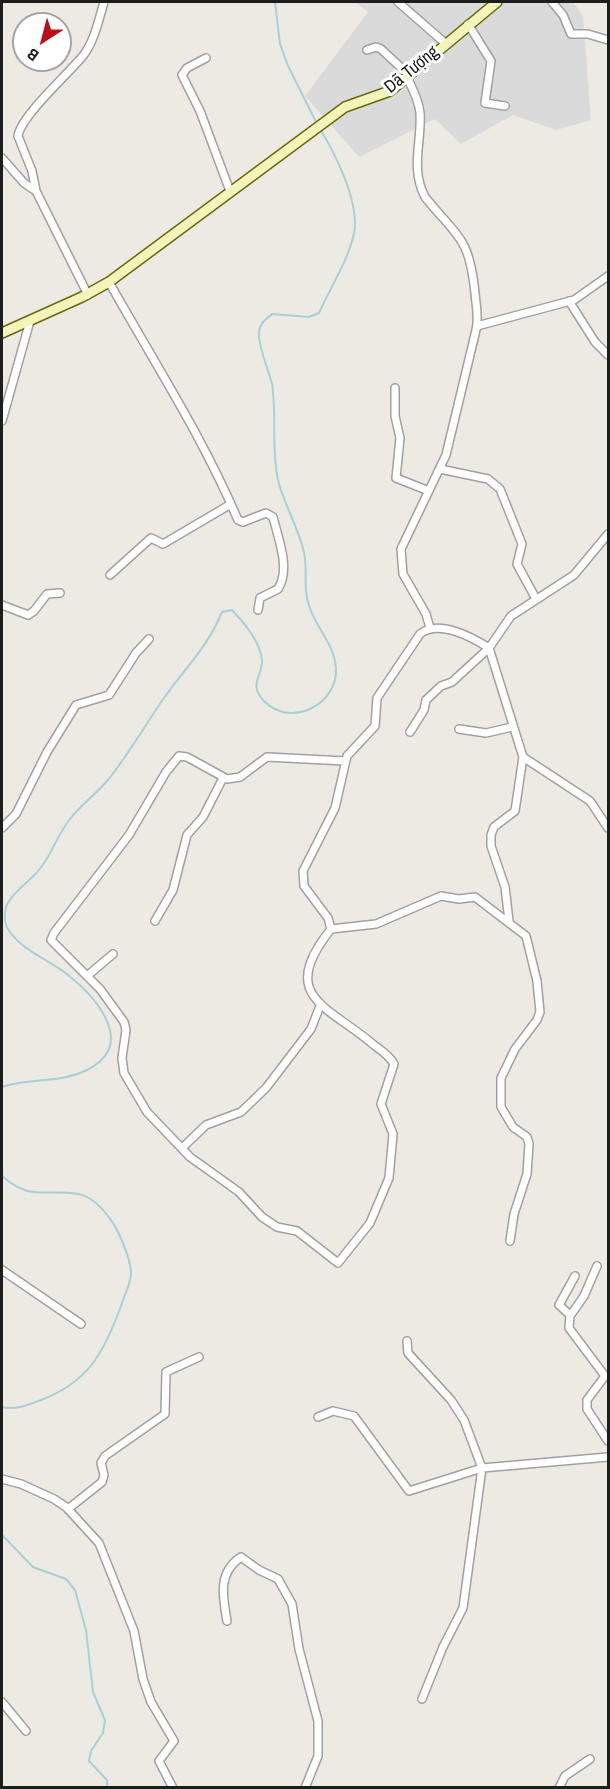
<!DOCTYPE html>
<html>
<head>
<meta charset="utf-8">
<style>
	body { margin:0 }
	#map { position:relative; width:610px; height:1789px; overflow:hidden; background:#ede9e3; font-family:"Archivo Narrow",sans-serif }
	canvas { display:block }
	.frame { position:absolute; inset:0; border:3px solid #1d1d1d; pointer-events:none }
	.north { position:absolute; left:12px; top:12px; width:60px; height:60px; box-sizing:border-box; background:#fff; border:2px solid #a5a5a5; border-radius:50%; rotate:216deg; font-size:16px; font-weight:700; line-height:24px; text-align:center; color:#1d1d1d }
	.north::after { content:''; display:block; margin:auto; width:21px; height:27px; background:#bb0e1b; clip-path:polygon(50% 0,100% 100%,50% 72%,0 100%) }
</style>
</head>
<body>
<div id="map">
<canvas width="610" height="1789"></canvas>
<div class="frame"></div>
<div class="north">B</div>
</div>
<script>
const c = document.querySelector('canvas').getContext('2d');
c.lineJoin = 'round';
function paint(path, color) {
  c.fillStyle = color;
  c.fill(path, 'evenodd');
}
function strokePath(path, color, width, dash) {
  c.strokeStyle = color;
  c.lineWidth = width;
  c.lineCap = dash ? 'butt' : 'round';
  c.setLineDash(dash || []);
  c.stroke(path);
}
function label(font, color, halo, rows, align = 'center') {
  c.font = font + ' "Archivo Narrow",sans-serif';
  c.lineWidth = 6;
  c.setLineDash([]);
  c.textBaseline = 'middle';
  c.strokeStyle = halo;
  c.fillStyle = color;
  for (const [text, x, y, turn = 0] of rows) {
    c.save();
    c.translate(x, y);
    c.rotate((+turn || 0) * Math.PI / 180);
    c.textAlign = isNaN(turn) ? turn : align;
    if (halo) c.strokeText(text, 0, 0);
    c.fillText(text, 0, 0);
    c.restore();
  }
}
const residential = new Path2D(`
	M355 2H573L583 16 591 120 556 130 513 115 461 144 435 119 359 157 305 96 368 12Z`);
const stream = new Path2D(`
	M275 2 280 44 288 66 317 124
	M2 1087C29 1078 59 1083 85 1071 138 1046 98 999 68 975 51 961 23 951 10 932 4 925 4 915 6 907 12 891 33 880 42 866 53 851 58 834 70 819 81 805 96 794 108 780 129 754 145 725 164 698 186 667 207 648 222 612L232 610C244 623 260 641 262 660 263 677 247 684 265 702 292 728 338 704 336 668 334 642 314 627 308 602 303 586 308 569 304 553 299 528 284 505 278 480 271 449 277 416 272 384 269 371 257 343 259 332 260 323 265 320 272 314L309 317 319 313C329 290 350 257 354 233 360 203 335 153 320 129
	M2 1176C11 1184 21 1191 34 1192 67 1195 84 1184 108 1216 118 1228 129 1255 131 1271 132 1282 124 1295 121 1306 104 1352 89 1382 41 1400 28 1405 16 1410 2 1407
	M2 1535 33 1567 66 1579 75 1590 86 1630 93 1692 105 1720 103 1733 91 1751 89 1761 107 1780V1788`);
const street = new Path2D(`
	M398 2 445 43
	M552 2 563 15 571 34H588L608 40
	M468 24 491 61 485 103 505 106
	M367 50 376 47 381 49 409 75
	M206 58 187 68 182 75 200 111 230 191
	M407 77C412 88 419 100 420 113 422 142 410 168 425 197 458 238 469 236 475 293 476 305 479 318 476 330L446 455 401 549 403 574 426 614 430 628
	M2 158 24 183 36 191
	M109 282C154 362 201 434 238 520L243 522 266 513 273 517C278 538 291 569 278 589L260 598 258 610
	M88 295 36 191 32 171 18 136C21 116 67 75 82 57 94 43 99 19 104 2
	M569 301 595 342 608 355
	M477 326 574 300 608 276
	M395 388V416L400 438 396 478 429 491
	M2 421 30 321
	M440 469 488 479 500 489 522 544 517 564 536 599
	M110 575 151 538 163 544 231 504
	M2 605 28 615 34 611 47 594 60 593
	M459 729 486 733 512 727
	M410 732 424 710 426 700 441 686 452 682 489 648 523 757 515 811 494 827 491 835V846L505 887 509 921
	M523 757 590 801 608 828
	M345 761 267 757 240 777 227 779 187 757 179 756 166 772 129 835 54 933 51 940 100 989 124 1022 126 1030 122 1058 124 1073 147 1112 190 1157 239 1192 262 1217 277 1227 297 1231 338 1263 370 1223 389 1178 393 1134 381 1104 394 1064C390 1056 381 1050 374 1045 327 1005 277 997 331 929L328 918 304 886 303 871 335 808 347 756 375 726 377 698 420 634C438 619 472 637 489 648L511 616 574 575 608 534
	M2 828 16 814 47 752 76 705 109 695 136 653 149 639
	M155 921 173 890 187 835 203 817 223 778
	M331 929 376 924 441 896 459 899 475 897 526 936 537 981 540 1012 537 1020 515 1049 501 1078V1107L513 1127 527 1137 529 1144 527 1174 514 1214 510 1241
	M87 976 113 954
	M182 1148 206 1125 241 1112 266 1088 311 1029 320 1006
	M2 1270 81 1324
	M575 1276 559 1305 570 1315 569 1328 605 1376 587 1400V1409L608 1441
	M570 1316 584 1296 597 1266
	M407 1341 408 1353 451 1400 464 1420 482 1468 463 1608 443 1647 422 1699
	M318 1417 333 1411 354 1416 409 1491 482 1468 608 1457
	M2 1479 21 1484 54 1499 66 1507 99 1543 134 1631 143 1679 151 1702 174 1741 159 1761 173 1788
	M68 1509 102 1482 104 1475 101 1463 105 1456 165 1414 166 1372 199 1357
	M227 1621C223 1597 217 1573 241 1557L259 1570 278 1579 292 1604 299 1649 318 1721V1756L305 1788
	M2 1702 26 1731
	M559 1788 565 1776 590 1759`);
const secondary = new Path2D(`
	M2 333 82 297 109 282 345 107 390 91 497 2`);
const streetNames = [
	["Dã Tượng",412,70,-39]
];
paint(residential, '#dbdada');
strokePath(stream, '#a7d0d8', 2);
strokePath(street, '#a1a1a1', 10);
strokePath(secondary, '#686b0d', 12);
strokePath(street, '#fff', 7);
strokePath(secondary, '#f4f3ba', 9);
label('18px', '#1d1d1d', '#fff', streetNames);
</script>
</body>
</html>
